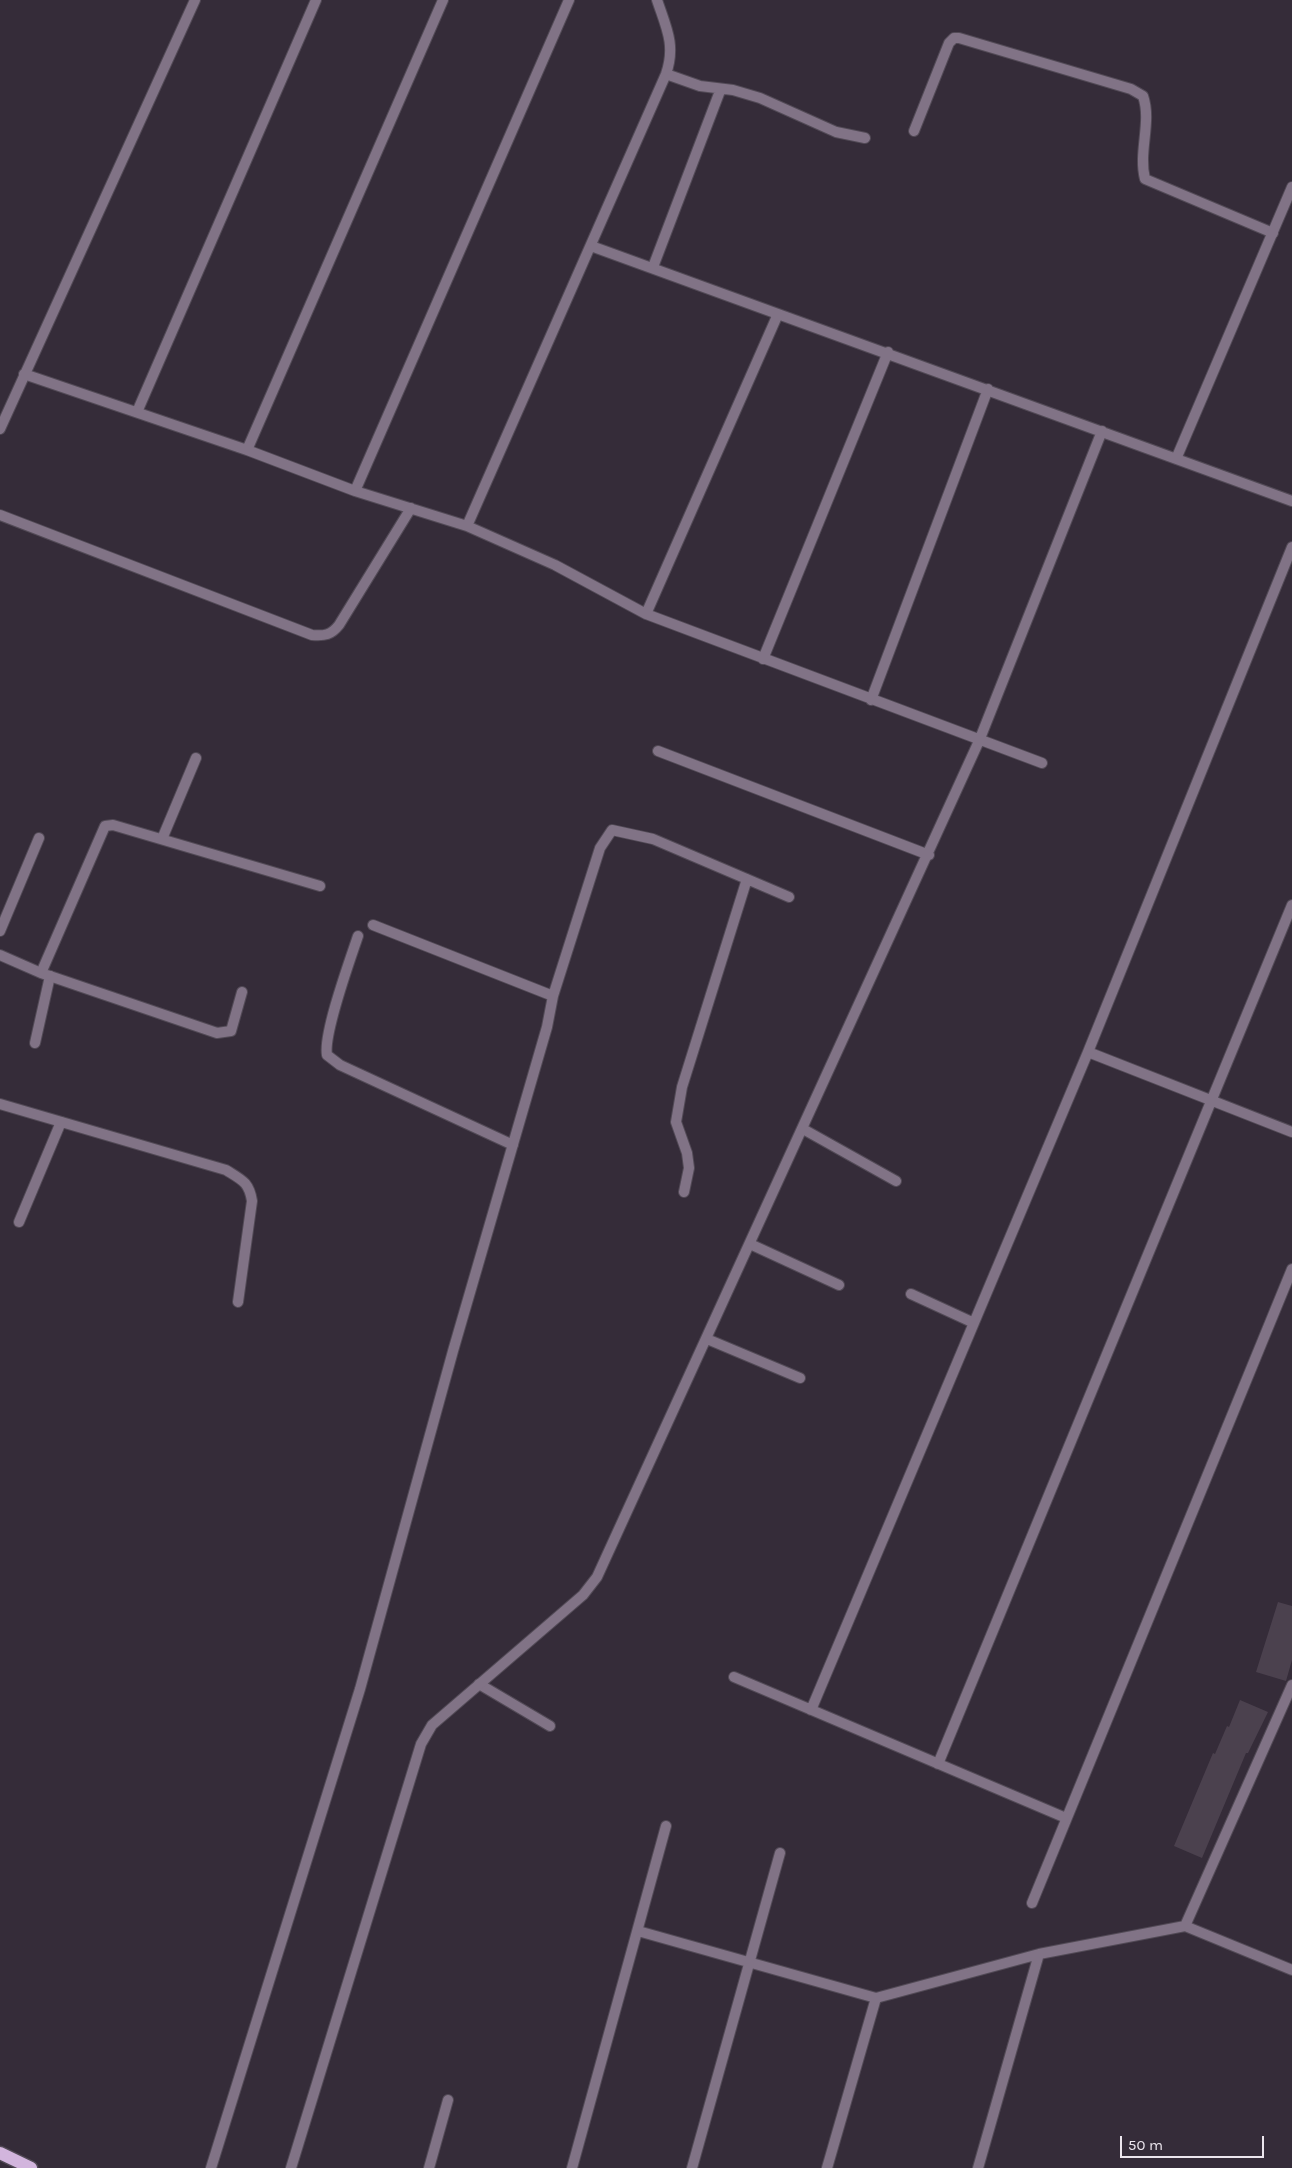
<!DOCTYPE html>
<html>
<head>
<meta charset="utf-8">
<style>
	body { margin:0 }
	#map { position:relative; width:1292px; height:2168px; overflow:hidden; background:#352c39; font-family:Karla,sans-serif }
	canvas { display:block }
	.scale { position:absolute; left:1120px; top:2136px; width:144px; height:22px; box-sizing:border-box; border:2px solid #ece6ee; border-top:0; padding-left:6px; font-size:15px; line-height:18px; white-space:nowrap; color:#ece6ee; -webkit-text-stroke:4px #352c39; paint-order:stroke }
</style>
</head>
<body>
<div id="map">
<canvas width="1292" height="2168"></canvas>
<div class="scale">50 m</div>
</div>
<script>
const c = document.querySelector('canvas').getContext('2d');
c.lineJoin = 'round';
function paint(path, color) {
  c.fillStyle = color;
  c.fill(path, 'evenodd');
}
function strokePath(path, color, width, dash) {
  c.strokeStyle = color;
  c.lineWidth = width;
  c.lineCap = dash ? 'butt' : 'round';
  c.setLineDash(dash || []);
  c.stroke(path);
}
const building = new Path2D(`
	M1278 1602 1292 1606V1660L1286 1681 1256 1672Z
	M1240 1700 1268 1712 1248 1753H1246L1202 1858 1174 1846 1213 1753 1215 1754 1227 1726 1229 1727Z`);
const lane = new Path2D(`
	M914 131 949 43 954 38H959L1131 89 1143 96C1152 122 1138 152 1145 179L1273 233
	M35 1043 50 976
	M19 1222 61 1122
	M479 1684 550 1726`);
const street = new Path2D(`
	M666 74 700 86 733 90 760 98 836 132 865 138
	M591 246 1292 501
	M653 267 720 91
	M24 374 247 450 355 491 467 526 555 565 646 614 1042 763
	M137 412 316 0
	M0 429 195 0
	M247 450 443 0
	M1176 459 1292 187
	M355 491 569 0
	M0 515 312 635C325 636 331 635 339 625L411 508
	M467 526 666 74C676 45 666 27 657 0
	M646 614 778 314
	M763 659 888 352
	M871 700 988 389
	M658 751 929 855
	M162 839 196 758
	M0 931 39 838
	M358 936C350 960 323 1034 327 1055L340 1065 513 1145
	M0 955 41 973 217 1033 231 1031 242 992
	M41 973 105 826 113 825 320 886
	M553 996 600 848 612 830 653 839 789 897
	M1088 1052 1292 1132
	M0 1104 226 1170C242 1180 249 1182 252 1201L238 1302
	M803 1129 896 1181
	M684 1192 689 1168 687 1153 676 1122 682 1087 747 879
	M750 1244 839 1285
	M911 1294 974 1323
	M707 1339 800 1378
	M734 1677 1066 1818
	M811 1710 1088 1052 1292 547
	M938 1764 1292 905
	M1032 1903 1292 1269
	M1185 1926 1292 1970
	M638 1931 876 1998 1039 1954 1185 1926 1292 1685
	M211 2168 360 1689 453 1351 547 1027 553 996 373 925
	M291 2168 421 1744 432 1725 583 1595 597 1577 979 741 1102 431
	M429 2168 448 2100
	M572 2168 666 1826
	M692 2168 780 1853
	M827 2168 876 1998
	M978 2168 1039 1954`);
const primary = new Path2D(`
	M0 2153 31 2168`);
paint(building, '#4b414e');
strokePath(lane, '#524a56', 12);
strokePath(street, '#524a56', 12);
strokePath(primary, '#524a56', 15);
strokePath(lane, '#817386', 10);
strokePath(street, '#817386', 10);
strokePath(primary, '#d2b5dd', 12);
</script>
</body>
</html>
